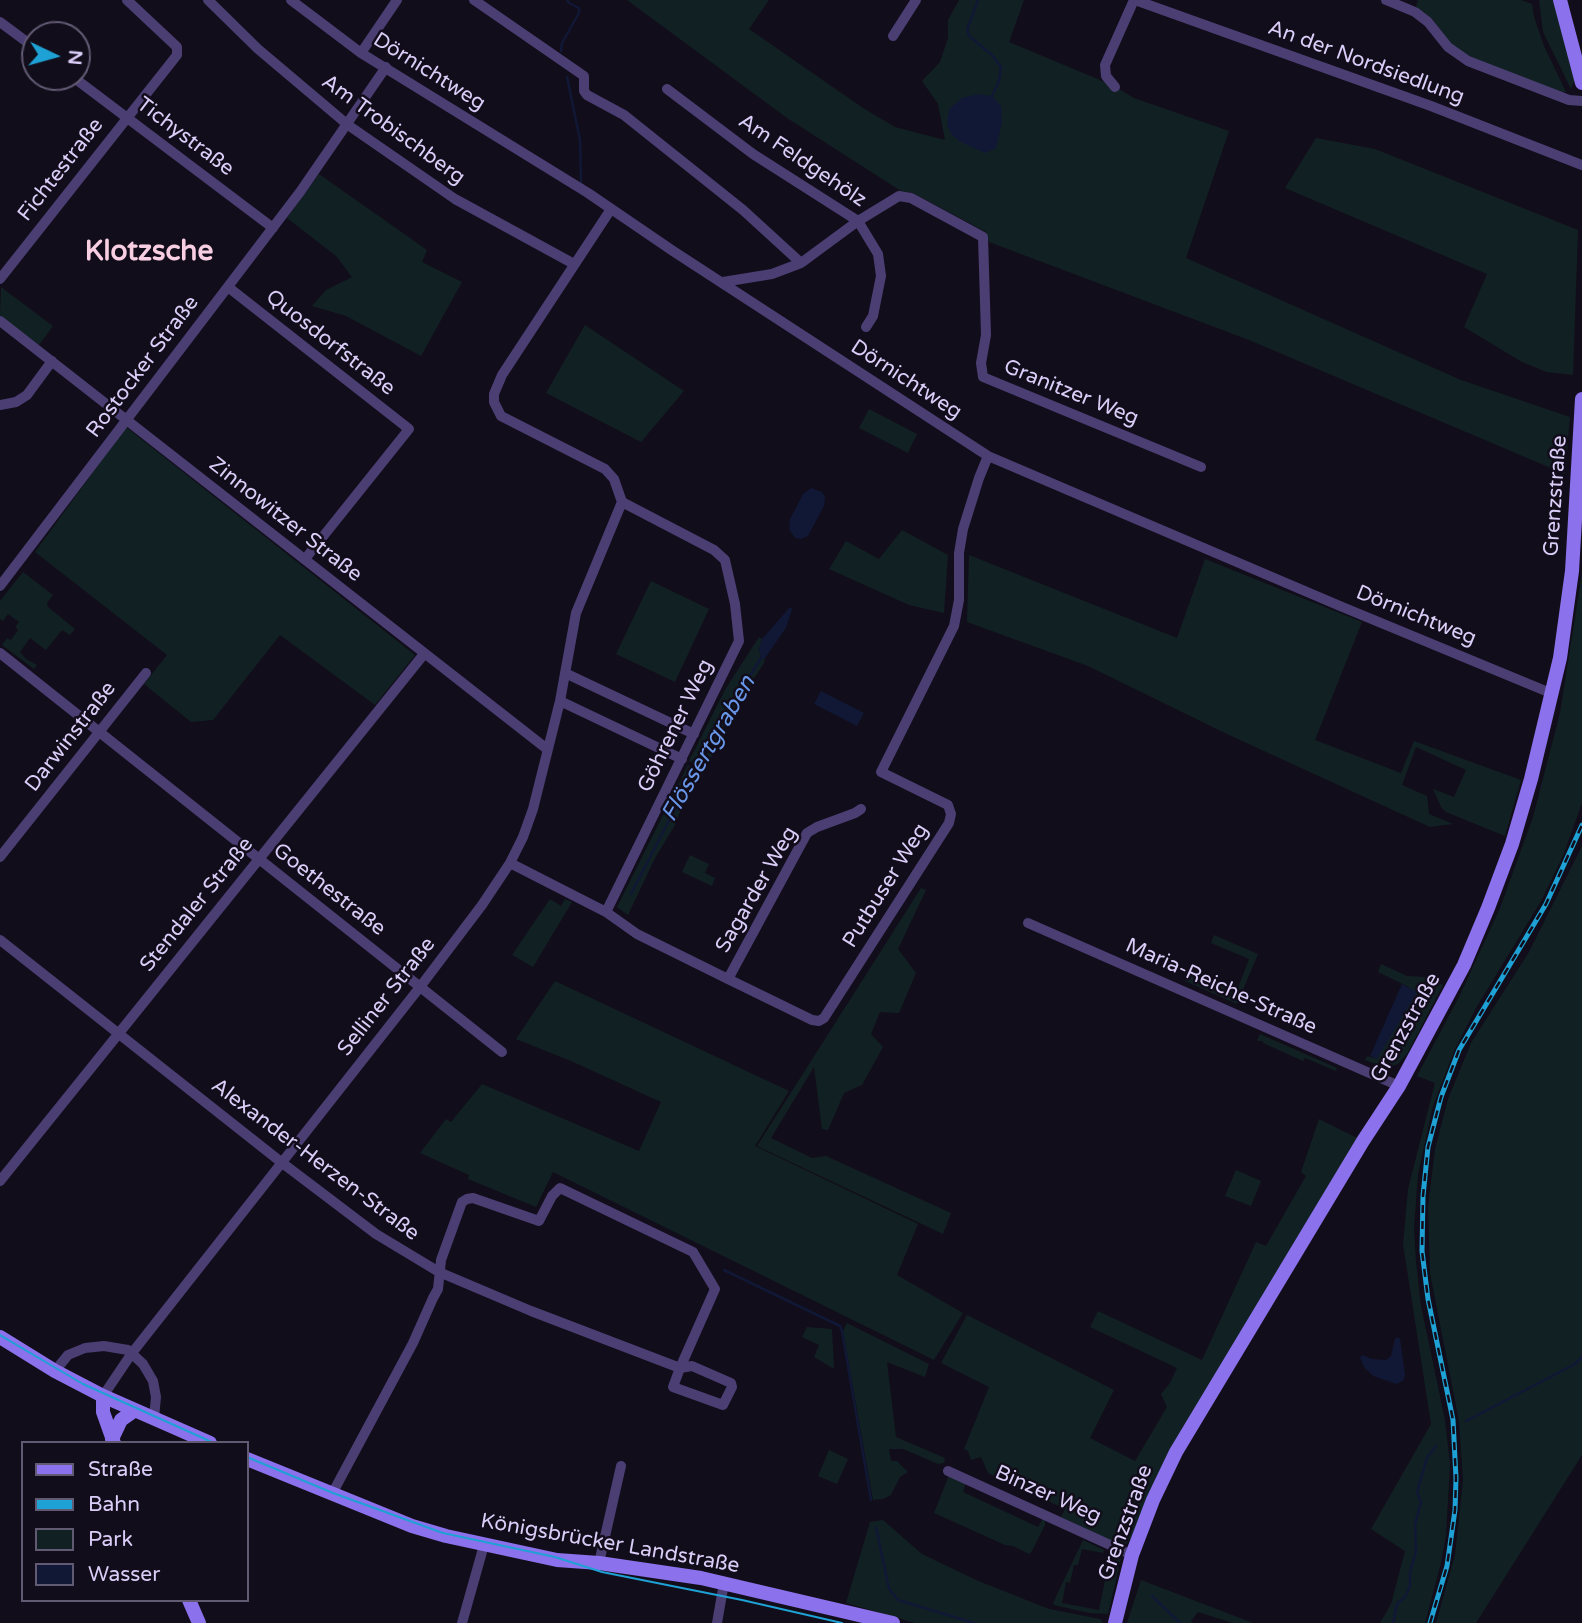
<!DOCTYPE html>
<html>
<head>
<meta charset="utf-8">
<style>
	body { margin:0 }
	#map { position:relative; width:1582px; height:1623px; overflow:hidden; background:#120d1a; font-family:"Varela Round",sans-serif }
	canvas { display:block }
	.legend { position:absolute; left:21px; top:1441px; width:228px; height:161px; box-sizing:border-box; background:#120d1a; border:2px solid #625a73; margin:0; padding:9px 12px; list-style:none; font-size:21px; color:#dacdf8 }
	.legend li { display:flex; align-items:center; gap:14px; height:35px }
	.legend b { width:35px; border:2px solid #625a73 }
	.north { position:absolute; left:21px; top:21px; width:70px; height:70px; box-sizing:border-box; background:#120d1a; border:2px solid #625a73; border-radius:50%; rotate:95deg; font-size:19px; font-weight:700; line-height:28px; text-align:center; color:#dacdf8 }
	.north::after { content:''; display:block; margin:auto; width:24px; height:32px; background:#1ea1d4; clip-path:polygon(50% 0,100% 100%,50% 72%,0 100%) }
</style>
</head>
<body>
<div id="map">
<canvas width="1582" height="1623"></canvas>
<ul class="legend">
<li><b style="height:9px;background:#8b71eb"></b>Straße</li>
<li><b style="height:9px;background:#1ea1d4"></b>Bahn</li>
<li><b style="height:19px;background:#112123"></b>Park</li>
<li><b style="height:19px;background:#101836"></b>Wasser</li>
</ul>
<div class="north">N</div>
</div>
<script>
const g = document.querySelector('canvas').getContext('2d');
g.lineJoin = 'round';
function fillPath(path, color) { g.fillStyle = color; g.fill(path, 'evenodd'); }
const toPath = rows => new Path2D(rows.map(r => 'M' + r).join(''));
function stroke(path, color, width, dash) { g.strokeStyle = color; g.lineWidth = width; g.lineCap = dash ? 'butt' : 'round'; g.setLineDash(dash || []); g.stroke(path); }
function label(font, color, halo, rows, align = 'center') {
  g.font = font + ' "Varela Round",sans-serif'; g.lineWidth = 5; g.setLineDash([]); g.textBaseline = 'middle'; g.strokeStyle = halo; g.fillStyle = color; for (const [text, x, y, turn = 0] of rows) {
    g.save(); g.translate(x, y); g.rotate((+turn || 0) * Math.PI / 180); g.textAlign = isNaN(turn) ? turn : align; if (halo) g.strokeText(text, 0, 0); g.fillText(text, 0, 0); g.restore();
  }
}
fillPath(toPath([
	[627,0,769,0,749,29,863,108,895,127,945,140,938,104,922,81,940,62,948,38,948,20,959,0,1024,0,1009,42,1112,85,1134,98,1229,131,1186,258,1461,380,1570,417,1565,474,1249,340,989,242,986,232,913,193,901,191,787,118],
	[1418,0,1521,0,1532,4,1534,17,1544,46,1566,92,1559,92,1468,56,1451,44,1433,20,1416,7],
	[1539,0,1554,0,1575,79,1571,89,1543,32],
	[1316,138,1375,149,1578,230,1573,375,1547,372,1522,362,1464,327,1487,274,1285,188],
	[319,174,427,250,422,262,462,282,421,356,346,316,312,306,326,290,352,277,336,256,287,218],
	[1,287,53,326,39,345,0,316],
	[585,325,684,391,641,442,546,393],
	[869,409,917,434,908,453,859,428],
	[126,427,415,655,375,705,280,635,213,720,191,722,144,684,167,655,35,552],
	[902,530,948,555,944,613,909,605,829,569,846,541,879,559],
	[969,555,1177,638,1205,559,1362,622,1315,740,1401,773,1414,741,1521,780,1505,836,1446,812,1441,807,1433,789,1454,797,1466,770,1416,747,1402,785,1427,796,1429,814,1453,824,1430,827,1229,735,1088,666,967,622],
	[23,572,53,595,47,603,48,607,75,629,70,635,62,630,46,650,30,638,20,652,26,659,37,665,34,669,2,645,7,638,11,640,18,630,15,627,19,622,8,614,3,621,0,619,0,601],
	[1582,573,1582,803,1563,856,1541,901,1476,1008,1455,1049,1433,1106,1418,1174,1414,1228,1416,1262,1421,1306,1445,1420,1450,1464,1446,1535,1441,1563,1425,1623,1380,1623,1391,1604,1405,1551,1371,1529,1431,1424,1403,1244,1408,1189,1435,1083,1417,1076,1460,995,1500,908,1533,817,1560,713],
	[651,581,709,609,675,682,616,654],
	[759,637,762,639,759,649,761,659,765,658,764,663,729,717,705,771,701,768,724,717,715,725,695,764,689,761,726,688],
	[688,765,693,768,690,774,695,775,698,771,703,774,681,809,675,825,655,858,628,915,617,907],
	[1582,846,1582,1455,1476,1623,1436,1623,1455,1555,1463,1480,1459,1421,1430,1273,1428,1207,1435,1149,1448,1099,1471,1043,1529,952],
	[690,855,709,864,705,873,715,878,712,886,682,872],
	[921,888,926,890,898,949,916,973,899,1013,880,1012,871,1034,883,1047,862,1085,844,1093,828,1130,822,1129,814,1067,771,1138,812,1158,826,1156,951,1213,943,1234,757,1146],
	[550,899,561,906,565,899,572,902,533,967,512,955],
	[1214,935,1258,954,1237,1004,1185,981,1189,971,1198,975,1199,972,1238,988,1249,959,1211,943],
	[1381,964,1407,976,1424,977,1443,985,1407,1054,1398,1064,1386,1068,1365,1060,1367,1056,1377,1059,1409,987,1378,972],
	[555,981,789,1091,755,1146,918,1224,897,1275,963,1313,934,1360,553,1172,536,1207,468,1179,469,1175,420,1153,446,1119,451,1122,482,1084,639,1151,661,1102,571,1061,516,1039],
	[1260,1034,1337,1068,1336,1071,1305,1058,1303,1061,1263,1043,1263,1041,1257,1041],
	[1319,1119,1363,1141,1269,1296,1143,1525,1123,1547,1061,1517,1065,1509,988,1473,981,1457,971,1460,968,1451,964,1449,989,1387,941,1363,967,1315,1114,1390,1090,1438,1135,1461,1167,1407,1161,1394,1170,1383,1177,1368,1090,1327,1098,1311,1202,1360,1256,1242,1266,1246,1306,1176,1301,1172],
	[1236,1170,1261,1181,1251,1206,1225,1196],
	[847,1323,929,1364,925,1377,887,1362,896,1437,945,1458,944,1463,938,1464,903,1449,889,1449,891,1461,897,1461,908,1472,900,1477,891,1495,883,1499,873,1500,843,1331],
	[807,1327,832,1329,834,1369,814,1357,819,1345,802,1337],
	[829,1450,848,1459,837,1484,818,1476],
	[949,1475,966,1483,963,1492,1038,1527,1043,1518,1045,1520,1045,1525,1032,1551,1029,1554,1013,1546,1005,1545,934,1513],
	[883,1520,922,1554,976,1580,1049,1609,1100,1619,1103,1623,915,1623,846,1603,870,1522],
	[1083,1540,1104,1550,1103,1553,1082,1549,1078,1565,1074,1565,1070,1583,1066,1582,1062,1603,1099,1610,1111,1550,1122,1554,1108,1614,1089,1613,1054,1605,1053,1603],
	[1141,1580,1253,1623,1233,1623,1198,1612,1191,1621,1193,1623,1127,1623]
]), '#112123');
fillPath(toPath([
	[978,94,992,96,1001,106,1002,123,996,148,985,153,959,141,952,135,947,125,949,109,962,98],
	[811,488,822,492,825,497,824,506,808,536,801,539,795,538,789,529,790,519,803,494],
	[790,607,792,609,786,628,765,658,761,659,759,649,762,639],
	[821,691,864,713,857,726,814,704],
	[1402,984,1417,992,1377,1059,1370,1056],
	[1395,1338,1400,1338,1405,1375,1403,1381,1396,1384,1373,1376,1364,1367,1360,1358,1362,1355,1372,1359,1386,1360,1391,1356]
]), '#101836');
stroke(toPath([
	[978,0,967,30,969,36,992,55,1001,67,999,81,992,96],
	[561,51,562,43,579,13,579,8,569,3,567,0],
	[567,77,580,140,581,183],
	[724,718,761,658],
	[631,894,694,772],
	[724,1270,840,1326,842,1331,871,1500],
	[1466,1421,1575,1364,1582,1357],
	[876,1527,889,1589,898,1600,974,1623],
	[1152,1596,1180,1623],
	[1393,1623,1397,1604,1405,1597,1410,1586,1410,1572,1416,1552,1415,1524,1421,1502,1417,1492,1427,1458,1436,1446]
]), '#101836', 2.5);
stroke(toPath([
	[208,0,258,49,348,125,455,199,574,264],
	[291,0,361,53,588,193,673,251,988,456,1340,606,1553,694],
	[474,0,584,76,584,91,587,95,624,115,743,210,801,263],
	[1135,0,1431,106,1582,165],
	[1386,0,1415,12,1428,22,1448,47,1468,61,1569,100,1582,101],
	[0,22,35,48],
	[893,36,916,0],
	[361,53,397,0],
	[73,77,273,228],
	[1115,87,1106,76,1105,65,1134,0],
	[667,89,753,154,858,221,878,254,881,276,873,316,866,327],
	[0,279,177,55,177,47,127,0],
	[723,282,772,274,801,263,858,221,899,196,911,198,983,237,986,335,981,363,983,377,1201,467],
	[228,287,409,429,305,559],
	[0,321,547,749],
	[0,405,16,402,27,395,52,361],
	[0,586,300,192,386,67],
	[0,653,502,1052],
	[565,673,694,734],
	[560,701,682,759],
	[0,857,146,673],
	[510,863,606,912,637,934,728,979,812,1020,819,1021,824,1018,949,823,951,814,948,805,881,772,954,626,959,600,959,553,963,529,979,478,988,456],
	[606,912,739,641,735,604,725,560,714,550,622,502],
	[1028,923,1399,1086],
	[0,940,281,1162,376,1234,439,1272,531,1311,680,1368,673,1387,723,1405,732,1387,731,1383,692,1366,680,1368],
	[728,979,807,833,817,827,855,813,861,809],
	[0,1181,424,654],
	[55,1371,68,1355,85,1348,104,1346,128,1350,143,1364,153,1381,156,1397,154,1418],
	[103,1396,132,1353,420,987,482,905,510,863,523,837,533,809,560,701,576,613,622,502,614,479,605,469,501,416,494,402,494,394,502,375,611,209],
	[948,1471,1132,1555],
	[332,1494,413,1343,433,1298,438,1289,441,1260,462,1202,467,1199,473,1198,539,1221,552,1196,560,1188,693,1252,715,1289,680,1368],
	[599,1563,621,1466],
	[462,1623,484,1545],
	[717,1623,724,1583]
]), '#4a3e73', 10);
stroke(toPath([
	[1560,0,1582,83],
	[0,1337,55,1371,103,1396,210,1443],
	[103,1396,103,1412,114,1443],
	[112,1439,121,1420,135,1410],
	[247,1459,412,1526,446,1536,557,1560,599,1563,701,1578,893,1623],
	[189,1600,199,1623],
	[1115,1623,1132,1555,1153,1500,1176,1452,1363,1141,1399,1086,1464,965,1488,908,1512,844,1531,779,1560,658,1572,571,1582,399]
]), '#8b71eb', 14);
stroke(toPath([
	[0,1335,83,1384,214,1443],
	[247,1457,333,1493,443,1533,555,1557,602,1572,742,1600,842,1623]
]), '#1ea1d4', 2);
const rail = toPath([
	[1430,1623,1447,1566,1455,1510,1456,1478,1453,1420,1428,1299,1422,1251,1423,1196,1428,1147,1441,1097,1459,1050,1546,904,1582,825]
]);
stroke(rail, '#1ea1d4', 5);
stroke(rail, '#120d1a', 2.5, [8]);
label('21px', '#dacdf8', '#120d1a', [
	["An der Nordsiedlung",1366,63,20],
	["Dörnichtweg",429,72,32],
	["Am Trobischberg",393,130,36],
	["Tichystraße",185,137,37],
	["Am Feldgehölz",802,161,34],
	["Fichtestraße",61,170,-52],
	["Quosdorfstraße",330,343,38],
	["Rostocker Straße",143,367,-53],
	["Dörnichtweg",906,380,33],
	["Granitzer Weg",1071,393,22],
	["Grenzstraße",1556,496,-86],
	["Zinnowitzer Straße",285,520,38],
	["Dörnichtweg",1416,616,22],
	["Göhrener Weg",676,726,-64],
	["Darwinstraße",71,737,-52],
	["Putbuser Weg",886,886,-58],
	["Goethestraße",329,890,38],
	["Sagarder Weg",757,890,-60],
	["Stendaler Straße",197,905,-51],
	["Maria-Reiche-Straße",1221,987,24],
	["Selliner Straße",387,997,-52],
	["Grenzstraße",1406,1028,-61],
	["Alexander-Herzen-Straße",315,1160,37],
	["Binzer Weg",1048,1495,24],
	["Grenzstraße",1126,1523,-70],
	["Königsbrücker Landstraße",610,1544,10]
]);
label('italic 23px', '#6997ea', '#120d1a', [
	["Flössertgraben",709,749,-60]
]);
label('bold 28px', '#f8cfe2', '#120d1a', [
	["Klotzsche",149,253]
]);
</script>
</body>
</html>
